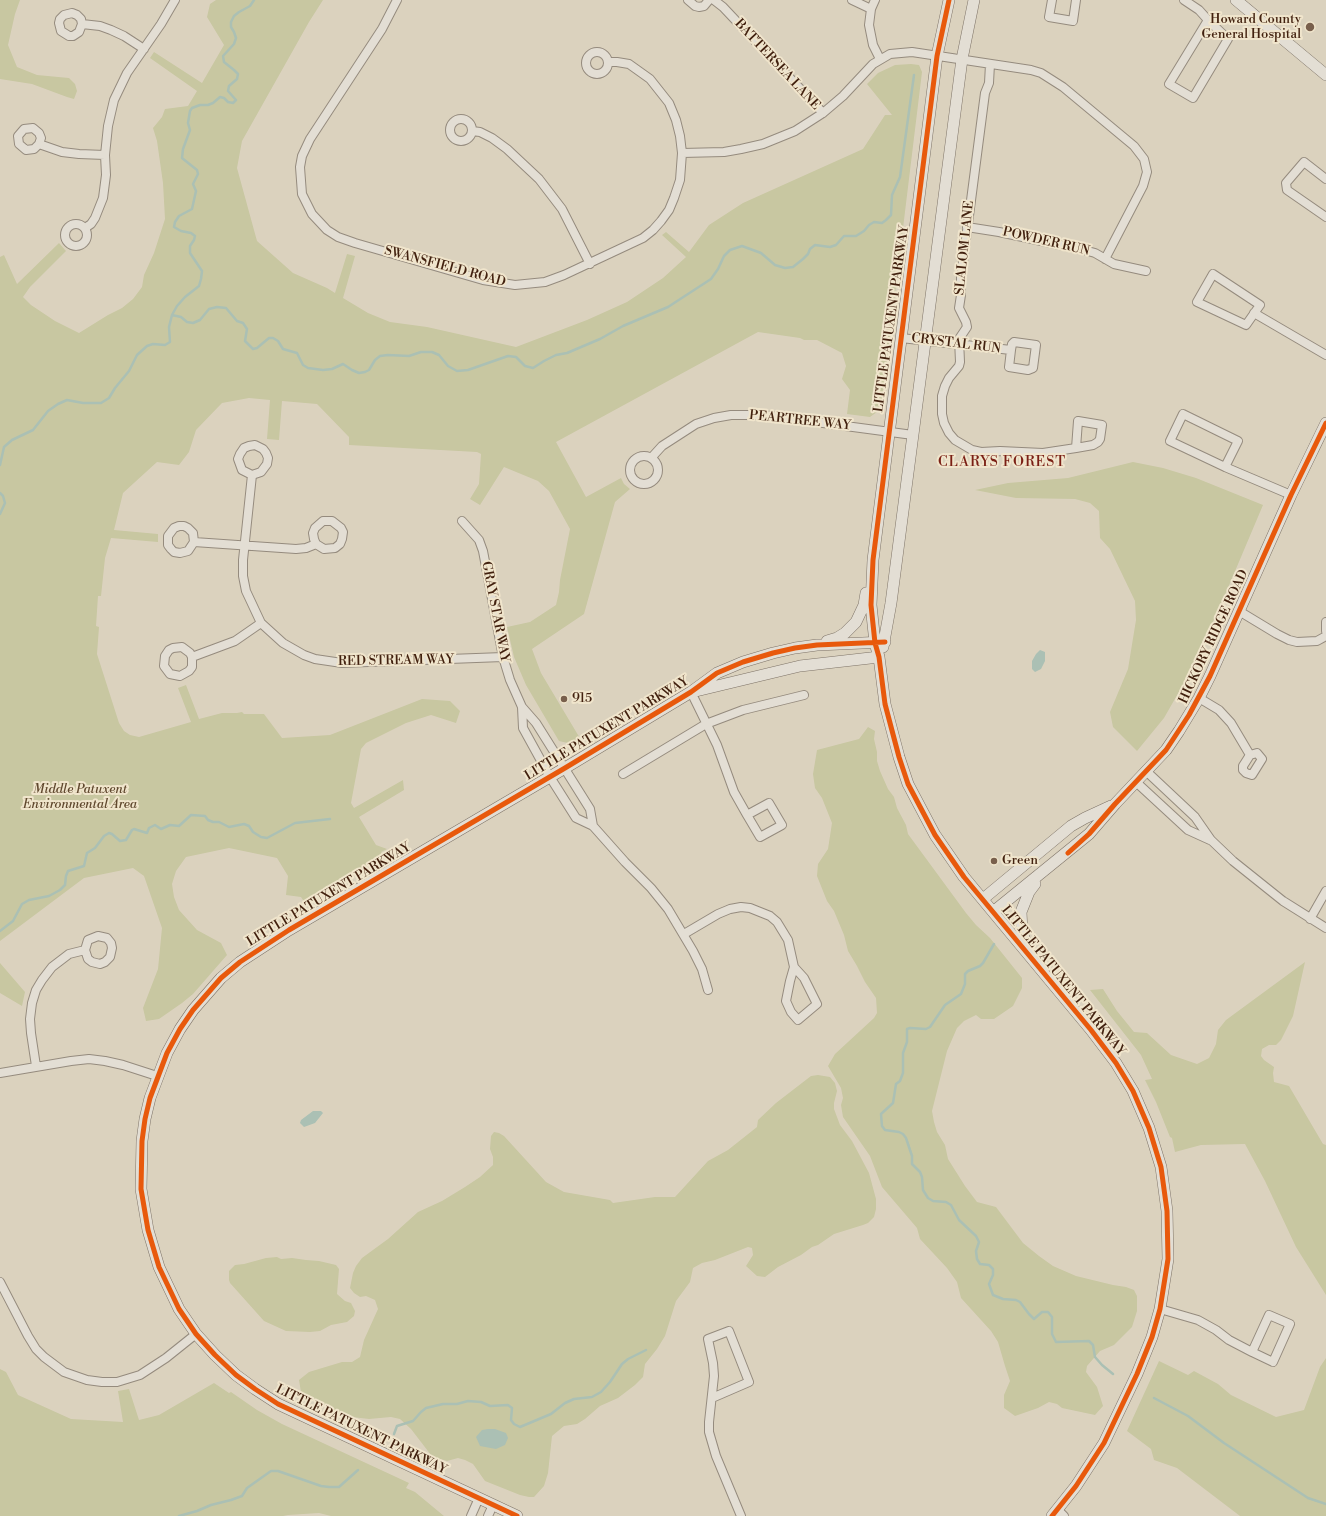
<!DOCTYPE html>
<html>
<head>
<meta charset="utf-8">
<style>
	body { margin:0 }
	canvas { display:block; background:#dbd2be }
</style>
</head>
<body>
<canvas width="1326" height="1516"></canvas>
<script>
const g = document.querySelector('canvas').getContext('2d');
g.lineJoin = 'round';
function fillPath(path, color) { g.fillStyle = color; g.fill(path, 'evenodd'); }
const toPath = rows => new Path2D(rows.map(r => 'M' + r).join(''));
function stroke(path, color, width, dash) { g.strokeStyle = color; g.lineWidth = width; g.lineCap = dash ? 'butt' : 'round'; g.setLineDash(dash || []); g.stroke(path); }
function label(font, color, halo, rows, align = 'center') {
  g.font = font + ' "Libre Bodoni",serif'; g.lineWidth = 4; g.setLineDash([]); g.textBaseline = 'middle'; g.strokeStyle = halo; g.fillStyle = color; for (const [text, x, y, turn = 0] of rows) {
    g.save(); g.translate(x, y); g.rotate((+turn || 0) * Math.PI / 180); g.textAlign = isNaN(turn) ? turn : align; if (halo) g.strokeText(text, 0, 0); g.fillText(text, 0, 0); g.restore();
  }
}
fillPath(toPath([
	[0,0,20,0,15,14,8,45,17,67,37,75,69,78,75,84,77,91,74,99,67,97,32,84,0,79],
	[216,0,323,0,309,22,242,141,237,168,257,241,293,273,327,288,335,293,347,254,355,256,343,298,368,313,390,322,427,327,516,347,587,320,627,302,663,278,686,257,662,235,666,232,689,252,709,225,743,203,863,149,885,115,892,115,867,84,878,73,895,65,911,64,919,65,922,72,881,409,870,417,847,414,850,390,842,379,846,366,842,353,817,340,804,340,800,338,758,332,556,442,586,497,621,478,624,484,630,489,615,502,584,614,532,649,541,673,581,740,572,744,559,741,526,685,514,657,507,627,530,622,556,605,559,592,560,580,570,529,549,491,538,481,504,467,480,505,470,499,479,484,481,454,477,452,349,445,349,437,317,404,282,401,279,440,267,439,270,400,249,398,222,403,196,430,189,452,179,465,157,462,123,493,114,530,158,534,158,542,111,538,105,558,101,596,98,596,96,626,99,627,97,654,119,723,124,731,130,735,139,737,191,722,178,688,186,685,199,719,222,713,237,713,242,712,244,714,264,714,282,738,330,735,422,699,450,701,460,711,456,723,431,715,406,723,366,743,361,749,351,803,354,808,403,780,404,790,359,817,376,845,387,849,381,852,383,857,305,903,301,897,286,895,288,876,277,858,229,848,186,857,176,871,172,884,174,897,179,910,197,930,221,943,227,955,193,994,182,1003,159,1019,146,1021,143,1008,158,969,162,928,144,876,133,868,84,878,0,941,0,257,4,255,17,284,59,243,66,251,30,287,23,297,31,305,55,321,79,333,108,315,122,308,133,299,142,287,144,275,154,253,165,219,163,183,157,141,153,128,162,117,165,109,188,106,197,91,150,58,154,52,202,83,224,45,207,17,210,4],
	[1133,462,1163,468,1196,478,1263,505,1222,602,1188,676,1164,718,1137,751,1113,727,1110,712,1128,669,1136,620,1135,601,1110,549,1100,538,1099,511,1090,503,1075,499,1016,498,975,490,1008,483,1068,478],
	[868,727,875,731,874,739,877,752,877,761,880,771,888,789,894,797,897,808,906,825,908,834,966,913,976,925,990,938,1022,978,1022,988,1013,1006,994,1019,981,1019,976,1015,964,1021,957,1028,947,1051,932,1111,934,1122,937,1132,945,1145,948,1159,965,1186,977,1202,996,1207,1023,1243,1039,1256,1053,1266,1076,1276,1113,1285,1126,1287,1134,1290,1137,1296,1137,1311,1132,1327,1114,1345,1100,1351,1087,1366,1086,1372,1097,1387,1103,1406,1095,1415,1062,1408,1057,1404,1049,1402,1038,1408,1015,1416,1004,1408,1004,1395,1010,1381,1005,1366,998,1342,991,1331,961,1298,957,1282,947,1268,920,1239,917,1228,882,1187,870,1156,843,1117,841,1105,843,1098,841,1088,828,1066,835,1054,874,1018,877,1013,876,998,865,982,857,966,848,951,844,935,834,911,827,901,817,876,818,864,828,849,832,823,822,798,815,788,813,774,817,750,859,739],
	[1305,962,1293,1016,1281,1040,1276,1045,1269,1045,1262,1049,1261,1056,1264,1060,1274,1067,1273,1073,1274,1082,1289,1086,1323,1144,1326,1145,1326,1295,1296,1247,1265,1181,1245,1144,1201,1145,1175,1152,1172,1138,1170,1137,1156,1102,1145,1080,1152,1079,1141,1055,1090,990,1103,989,1117,1011,1134,1032,1147,1033,1171,1055,1197,1064,1209,1058,1216,1044,1218,1030,1226,1020],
	[0,963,25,992,22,1006,0,993],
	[818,1075,830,1077,835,1083,837,1091,834,1103,834,1109,840,1125,852,1141,869,1173,876,1199,876,1209,874,1217,868,1223,863,1225,834,1234,818,1245,812,1247,801,1255,778,1267,765,1277,757,1276,746,1266,753,1255,752,1248,748,1247,715,1260,702,1263,693,1268,690,1282,676,1301,665,1336,657,1349,645,1364,643,1377,635,1385,618,1398,600,1406,585,1419,577,1424,564,1426,552,1436,548,1473,544,1486,534,1497,529,1497,520,1495,485,1481,473,1464,465,1460,458,1458,447,1461,437,1458,431,1455,411,1429,400,1419,391,1417,369,1419,344,1416,335,1413,330,1408,301,1392,299,1380,309,1372,342,1362,352,1362,360,1357,364,1340,378,1309,375,1300,366,1296,360,1297,354,1293,350,1288,353,1273,356,1266,362,1258,388,1239,418,1212,442,1201,465,1187,480,1177,493,1165,493,1157,490,1149,491,1136,494,1132,499,1133,504,1136,546,1182,564,1192,610,1200,613,1203,655,1197,675,1197,708,1161,728,1150,757,1127,758,1120,776,1103,811,1076],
	[277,1257,281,1259,292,1258,306,1260,319,1261,336,1265,339,1269,337,1294,345,1301,351,1303,355,1311,354,1316,347,1322,331,1325,320,1331,310,1332,286,1331,264,1321,230,1283,229,1280,229,1271,235,1265,244,1264,266,1258],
	[1326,1358,1326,1516,1240,1516,1177,1468,1154,1460,1151,1449,1127,1431,1159,1361,1188,1375,1194,1371,1218,1384,1231,1395,1276,1417,1304,1410,1320,1367],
	[0,1369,6,1372,18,1395,71,1419,123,1422,118,1391,129,1389,139,1420,159,1415,214,1383,229,1393,231,1392,257,1410,282,1424,409,1483,406,1488,415,1492,444,1516,331,1516,319,1513,288,1515,283,1516,0,1516]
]), '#c8c7a1');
fillPath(toPath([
	[1040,650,1045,652,1045,661,1041,669,1035,672,1032,669,1032,661,1036,654],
	[313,1111,321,1111,323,1113,315,1123,304,1127,300,1123,301,1120],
	[488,1429,495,1429,506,1433,508,1438,505,1445,496,1449,480,1446,476,1437,482,1430]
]), '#abc0b4');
stroke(toPath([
	[172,315,181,317,187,322,193,323,200,320,209,309,217,307,226,308,237,321,243,323,247,329,245,341,253,349,257,348,269,338,273,338,278,341,283,349,297,353,303,365,308,368,323,370,332,369,343,364,352,370,359,373,365,372,369,370,375,360,380,356,388,355,409,356,421,352,432,352,439,355,448,366,457,371,468,370,508,356,516,357,525,366,533,368,544,361,556,355,567,353,600,339,623,326,668,307,711,279,718,269,724,256,730,250,742,246,761,253,775,265,785,268,793,267,803,259,808,254,810,249,815,245,830,247,836,245,844,236,856,236,864,231,869,225,874,222,882,223,886,220,891,215,892,195,900,177,914,75],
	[0,465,4,447,12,440,33,430,48,411,58,404,67,400,83,403,101,403,109,398,115,388,129,371,137,355,147,346,153,344,165,345,170,342,169,327,172,315,177,306,185,297,199,286,201,279,202,271,190,253,190,246,194,240,195,236,191,233,181,231,174,227,175,222,179,216,192,209,196,191,193,184,198,174,197,170,182,158,183,149,190,130,188,123,190,111,192,108,200,105,208,105,213,103,220,97,224,98,228,102,233,103,236,100,228,91,229,86,237,79,238,74,234,70,224,62,223,56,234,44,236,38,234,32,231,27,231,22,234,16,239,12,250,6,254,0],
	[0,493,3,496,5,503,0,514],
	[0,931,13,921,22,904,29,900,49,896,60,890,65,885,66,876,68,871,84,866,87,853,95,848,104,836,109,833,112,834,120,841,126,840,132,830,134,829,147,833,149,828,155,825,161,829,170,825,179,826,191,815,205,816,208,820,213,822,219,822,229,827,244,824,249,826,253,832,261,837,267,838,295,823,330,819],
	[994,944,983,963,980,966,968,971,965,974,965,984,961,994,945,1005,930,1027,926,1029,910,1028,907,1029,907,1042,903,1053,903,1073,900,1081,896,1084,893,1103,881,1114,882,1126,885,1130,899,1132,903,1134,906,1138,912,1156,912,1164,920,1172,922,1177,923,1190,928,1198,933,1201,946,1202,951,1205,959,1220,976,1236,979,1242,976,1251,977,1259,980,1264,989,1265,993,1269,993,1275,989,1284,993,1295,1003,1299,1016,1300,1020,1302,1029,1314,1034,1319,1042,1312,1048,1312,1052,1317,1052,1334,1056,1342,1089,1341,1093,1345,1095,1357,1102,1365,1113,1374],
	[1154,1398,1188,1416,1224,1443,1308,1498,1326,1504],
	[394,1434,397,1426,413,1421,421,1412,426,1408,443,1404,457,1404,468,1401,481,1402,490,1406,508,1405,512,1408,511,1420,514,1424,520,1427,551,1414,565,1403,574,1399,592,1397,601,1392,610,1382,622,1364,628,1359,646,1350],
	[179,1516,197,1511,211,1505,231,1500,242,1496,247,1488,271,1471,278,1471,321,1486,329,1487,339,1487,358,1470]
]), '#abc0b4', 2.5);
const street = toPath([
	[397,0,382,29,310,139,302,156,300,167,302,194,312,214,327,230,338,237,355,243,483,280,515,285,545,282,564,275,643,238,653,230,661,221,669,210,674,198,680,180,682,153,680,136,676,120,669,103,650,79,629,64,617,62,608,62],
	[688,0,695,6,699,7,704,6,709,0],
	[714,0,723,7,823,113],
	[852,0,871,9],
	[875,0,871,9,869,25,873,45,880,59],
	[1052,0,1049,17,1073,21,1076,0],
	[1184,0,1199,10,1208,20,1228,39,1193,98,1169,84,1208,20],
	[82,24,79,32,73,36,69,36,61,31,59,23,60,19,64,15,72,13,77,15,81,19,82,24,100,26,111,30,124,36,144,49],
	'586 63a11 11 0 1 1 22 0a11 11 0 1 1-22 0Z',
	[990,64,989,83,985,93,961,277,961,295,959,308,966,322,967,327,959,339,960,362,959,366,949,378,945,386,942,396,942,414,944,423,949,433,955,440,972,450,981,452,1000,451,1043,453,1076,448,1078,421,1102,425,1100,439,1098,442,1093,445,1076,448],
	'450 130a11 11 0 1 1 22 0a11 11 0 1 1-22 0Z',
	[472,131,480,132,492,138,507,149,539,179,562,209,590,264],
	[39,144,34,149,26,150,19,144,18,136,24,129,33,128,39,133,41,138,39,144,62,152,79,154,105,155],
	[682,153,724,152,741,149,763,144,795,131,823,113,843,96,873,64,890,54,912,52,1031,70,1041,73,1063,87,1134,146,1144,159,1147,172,1143,186,1105,259],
	[1326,179,1304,162,1286,183,1287,190,1326,217],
	'65 235a11 11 0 1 1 22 0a11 11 0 1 1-22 0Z',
	[967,227,999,232,1084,250,1095,253,1114,264,1146,271],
	[85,228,91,224,95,218,103,198,106,175,105,155,108,126,114,100,127,73,161,24,175,0],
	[1213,274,1260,305,1246,325,1197,302,1213,274],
	[1254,313,1326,355],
	[901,338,1011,350,1009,367,1028,370,1033,368,1036,345,1014,342,1012,344,1011,350],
	'630 470a14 14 0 1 1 28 0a14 14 0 1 1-28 0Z',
	[652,457,662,446,696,424,714,418,731,415,763,415,913,435],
	[1225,467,1238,441,1183,414,1170,441,1225,467,1291,495],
	[252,475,242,470,238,459,240,454,244,448,249,446,255,445,263,449,266,453,268,458,267,464,261,472,252,475,243,560,243,576,246,591,261,623,283,643,304,655,315,659,342,663,503,657],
	[462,521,479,540,483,551,503,657,510,680,522,707,523,728,550,777,576,818,593,826,625,862,651,888,668,909,693,951,702,969,708,990],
	[194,542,188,551,180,553,174,552,171,549,168,545,168,536,174,528,179,526,184,526,188,528,193,533,194,542,296,549,306,548,316,544,314,539,313,533,315,528,323,521,332,521,341,528,343,532,342,539,340,544,335,548,324,549,316,544],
	[1239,611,1277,634,1289,640,1297,642,1317,641,1326,636],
	[1326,622,1326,631],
	[192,657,192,667,189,671,180,676,170,674,164,666,165,656,169,650,173,648,182,647,190,653,192,657,235,641,261,623],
	[691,692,717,745,734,792,747,815,769,803,782,825,760,837,747,815],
	[1199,698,1219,710,1231,723,1250,755,1243,766,1243,770,1246,773,1252,775,1262,759,1257,753,1250,755],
	[522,707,536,723,590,809,593,826],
	[1146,771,1195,817,1211,840,1233,861,1283,901,1326,928],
	[623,774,706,724,743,710,804,695],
	[1136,782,1188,830,1210,840],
	[1310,919,1326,891],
	[684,934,718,914,730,909,741,907,750,908,770,916,777,922,788,940,794,967,804,978,817,1004,798,1020,791,1012,786,1001,790,981,794,967],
	[36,1066,31,1033,30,1019,32,1003,36,990,42,980,52,967,69,954,85,950,88,959,92,962,100,964,105,962,110,957,112,948,111,943,107,938,98,936,88,940,85,950],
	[0,1073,71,1061,89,1059,105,1061,123,1065,157,1076],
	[0,1282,28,1336,36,1349,44,1357,64,1372,87,1380,102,1382,117,1382,140,1375,166,1358,196,1334],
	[1160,1309,1198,1320,1216,1330,1229,1340,1252,1352,1269,1315,1290,1324,1273,1362,1252,1352],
	[712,1398,749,1382,729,1331,708,1339,713,1363,714,1376,709,1422,709,1432,716,1456,741,1516],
	[1058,1510,1064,1516],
	[471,1516,479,1498],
	[488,1516,493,1505]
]);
const secondary = toPath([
	[949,0,937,56,873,560,871,605,875,643,879,657,885,704,899,757,908,784,935,835,964,877,1091,1030,1116,1063,1133,1091,1149,1128,1161,1167,1167,1211,1168,1259,1160,1309,1152,1337,1137,1374,1104,1443,1076,1486,1052,1516],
	[1236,0,1326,75],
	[827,641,837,638,845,633,856,622,864,605,866,593],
	[883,647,891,603,962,59,974,0],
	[696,691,800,666,879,657],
	[983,899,1071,826,1085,818,1111,806],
	[993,912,1089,834,1115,804,1166,750,1179,731,1199,698,1210,676,1291,495,1326,423],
	[1029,952,1022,932,1021,912,1029,892,1035,884],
	[517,1516,278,1404,255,1389,236,1375,215,1355,196,1334,179,1309,159,1267,148,1230,141,1189,142,1141,145,1119,150,1098,167,1053,180,1029,193,1010,221,978,240,962,289,930,565,768,691,692,717,673,743,662,773,653,795,648,817,645,885,642]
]);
stroke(street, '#958b7e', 10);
stroke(secondary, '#7e7367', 12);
stroke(street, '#e3ded4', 8);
stroke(secondary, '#e3ded4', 11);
stroke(toPath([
	[949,0,937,56,873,560,871,605,875,643,879,657,885,704,899,757,908,784,935,835,964,877,1091,1030,1116,1063,1133,1091,1149,1128,1161,1167,1167,1211,1168,1259,1160,1309,1152,1337,1137,1374,1104,1443,1076,1486,1052,1516],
	[1068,853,1089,834,1115,804,1166,750,1189,715,1210,676,1291,495,1326,423],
	[517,1516,278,1404,255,1389,236,1375,215,1355,196,1334,179,1309,159,1267,148,1230,141,1189,142,1141,145,1119,150,1098,167,1053,180,1029,193,1010,221,978,240,962,289,930,565,768,691,692,717,673,743,662,773,653,795,648,817,645,885,642]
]), '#e8590c', 5);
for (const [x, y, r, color] of [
	[1310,27,5,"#785f4c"],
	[564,699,4,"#785f4c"],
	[994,861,4,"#785f4c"]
]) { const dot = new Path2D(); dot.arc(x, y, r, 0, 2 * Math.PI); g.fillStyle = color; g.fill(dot); stroke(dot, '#f0e5cc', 1.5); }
label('13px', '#42210f', '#f0e5cc', [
	["Howard County",1301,20,"right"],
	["General Hospital",1301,35,"right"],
	["915",572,699],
	["Green",1002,861]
], 'left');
label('13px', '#42210f', '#f0e5cc', [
	["BATTERSEA LANE",777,65,47],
	["POWDER RUN",1046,242,13],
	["SLALOM LANE",965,248,-84],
	["SWANSFIELD ROAD",445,267,15],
	["LITTLE PATUXENT PARKWAY",892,319,-82],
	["CRYSTAL RUN",956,344,7],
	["PEARTREE WAY",800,421,6],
	["GRAY STAR WAY",495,612,79],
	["HICKORY RIDGE ROAD",1214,637,-65],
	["RED STREAM WAY",396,661,-1],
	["LITTLE PATUXENT PARKWAY",607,729,-31],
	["LITTLE PATUXENT PARKWAY",329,895,-31],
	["LITTLE PATUXENT PARKWAY",1063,981,51],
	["LITTLE PATUXENT PARKWAY",361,1430,26]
]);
label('italic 13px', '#60482e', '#f0e5cc', [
	["Middle Patuxent",80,790],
	["Environmental Area",80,805]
]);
g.letterSpacing = '1px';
label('14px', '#7a1f14', '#f0e5cc', [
	["CLARYS FOREST",1002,463]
]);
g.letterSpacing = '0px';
</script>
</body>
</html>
